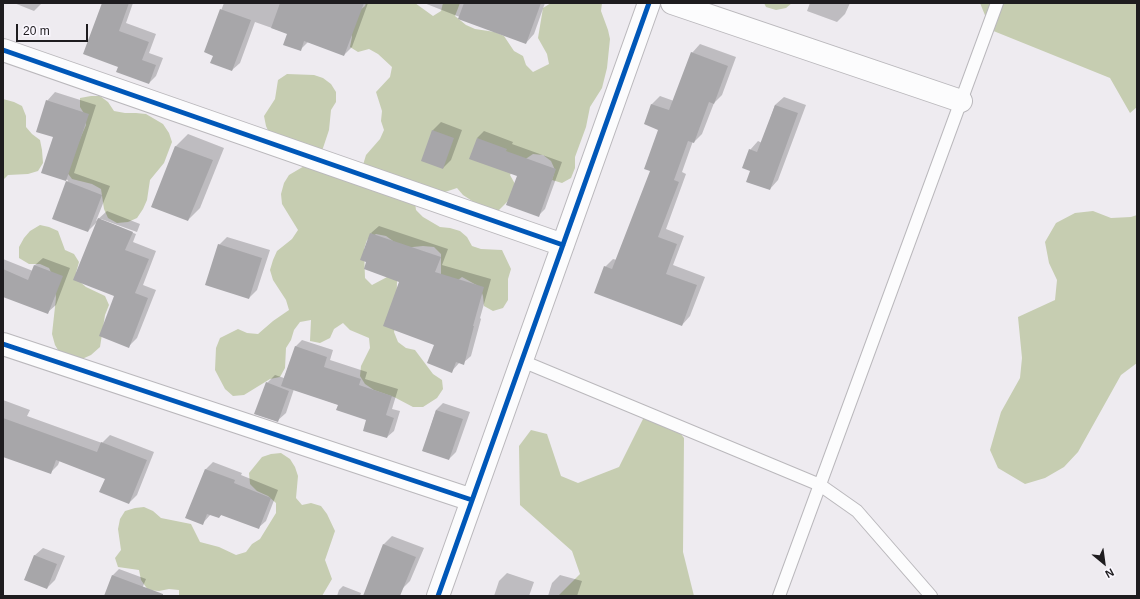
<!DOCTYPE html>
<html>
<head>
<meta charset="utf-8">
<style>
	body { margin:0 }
	#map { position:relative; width:1140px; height:599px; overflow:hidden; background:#eeebf0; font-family:Helvetica,sans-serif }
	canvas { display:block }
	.frame { position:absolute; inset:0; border:4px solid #1e1c1f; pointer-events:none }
	.north { position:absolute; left:1084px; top:543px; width:40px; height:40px; -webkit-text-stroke:3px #faf7fe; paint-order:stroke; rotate:151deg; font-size:11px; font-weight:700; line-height:16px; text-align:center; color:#1e1c1f }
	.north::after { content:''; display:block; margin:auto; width:14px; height:18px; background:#1e1c1f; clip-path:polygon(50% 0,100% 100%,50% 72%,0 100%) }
	.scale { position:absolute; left:16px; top:24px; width:72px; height:18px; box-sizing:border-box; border:2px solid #1e1c1f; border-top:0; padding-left:5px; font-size:12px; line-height:14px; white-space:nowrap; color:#1e1c1f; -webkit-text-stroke:3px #faf7fe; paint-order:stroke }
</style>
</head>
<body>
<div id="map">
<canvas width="1140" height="599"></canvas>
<div class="frame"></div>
<div class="north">N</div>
<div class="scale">20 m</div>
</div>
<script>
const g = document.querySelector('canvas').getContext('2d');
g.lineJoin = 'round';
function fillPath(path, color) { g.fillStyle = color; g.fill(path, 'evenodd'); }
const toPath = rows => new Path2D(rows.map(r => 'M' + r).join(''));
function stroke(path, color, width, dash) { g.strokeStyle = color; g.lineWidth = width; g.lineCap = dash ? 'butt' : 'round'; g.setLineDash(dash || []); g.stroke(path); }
fillPath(toPath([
	[366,3,415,3,433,16,441,11,443,3,460,3,455,16,466,25,475,29,495,32,504,36,514,51,523,56,526,65,533,72,549,64,547,54,538,38,543,8,551,3,602,3,601,11,608,30,610,39,607,68,602,88,590,107,586,127,575,157,575,168,571,178,562,183,552,180,555,170,551,161,543,155,533,154,515,166,510,175,515,184,513,194,507,202,499,210,489,212,463,195,457,188,439,194,429,194,422,184,412,181,416,210,423,217,440,227,450,228,460,231,467,237,472,246,481,249,502,250,511,269,508,279,508,300,503,308,493,311,484,306,483,296,480,287,462,277,454,283,440,283,441,274,441,254,434,247,423,246,403,248,386,236,376,234,367,240,364,249,365,278,372,285,389,276,397,281,396,322,394,332,398,342,406,348,415,350,433,374,442,380,443,389,437,398,423,407,413,407,394,397,374,390,365,384,360,376,361,366,370,348,369,338,350,330,343,323,334,329,330,338,320,343,310,341,311,320,300,322,294,330,291,340,286,348,285,368,280,377,270,379,244,395,233,396,225,389,215,370,216,348,220,338,238,329,247,333,258,334,273,321,289,310,286,300,273,280,270,270,273,260,277,251,292,239,298,230,282,204,281,194,284,183,289,175,306,165,270,135,266,126,264,116,275,99,278,80,287,74,314,75,323,78,331,84,336,92,336,102,331,110,329,130,322,151,363,165,366,155,380,139,384,130,381,121,382,111,376,92,390,77,392,67,378,54,369,49,358,52,350,47,352,37,350,27,358,12,365,6],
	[764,3,792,3,786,8,776,10,766,7],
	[980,3,1137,3,1137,107,1130,113,1110,78,991,30],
	[91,96,100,96,108,102,114,111,125,113,136,113,146,114,163,124,169,133,172,142,164,163,150,180,147,200,143,209,137,218,128,222,117,223,108,218,104,209,101,189,92,184,72,179,66,171,86,125,85,115,80,107,80,98],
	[3,99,14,102,22,106,26,116,26,127,32,134,40,140,42,150,43,163,38,171,28,174,8,175,3,180],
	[1093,211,1111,218,1131,217,1137,215,1137,363,1121,375,1078,452,1064,467,1045,478,1025,484,998,468,990,450,1001,412,1020,378,1022,358,1018,317,1055,300,1057,280,1049,263,1045,242,1056,223,1075,213],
	[40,225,49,227,58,231,65,250,74,254,79,262,76,273,79,281,86,287,105,296,109,305,105,315,100,347,91,355,82,359,61,355,55,345,52,334,56,298,54,278,49,268,40,264,29,264,19,258,19,247,24,238,30,231],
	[667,416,684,438,683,552,694,596,558,596,580,574,572,551,520,505,519,446,531,430,547,434,561,476,578,483,619,467,644,417],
	[281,453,290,459,295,467,298,476,296,498,302,505,311,503,321,506,327,514,335,531,325,560,332,579,322,596,179,596,179,590,169,589,159,591,148,590,141,580,139,570,118,567,115,558,121,550,118,529,120,519,125,511,135,508,144,507,153,511,161,518,191,524,200,542,219,547,236,555,246,552,252,544,260,539,276,513,276,503,268,496,257,491,250,484,249,473,262,457,271,454]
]), '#c6cdb1');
fillPath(toPath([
	[14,3,42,3,34,11],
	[103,3,133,3,126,23,156,34,149,53,163,58,156,76,149,83,120,67],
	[224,3,368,3,352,47,344,55,308,42,300,50,289,34,255,22,240,63,232,70,214,55,205,52],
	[424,3,545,3,534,34,526,43],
	[810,3,850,3,845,14,837,22,807,11],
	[700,44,736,57,722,95,714,103,702,134,694,142,693,141,682,172,686,174,666,229,684,236,673,265,705,277,690,316,682,325,605,267,613,259,617,260,651,171,660,129,645,124,652,104,660,96,674,101,692,53],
	[55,92,96,105,74,173,110,186,96,221,107,211,140,224,137,232,101,219,101,221,136,234,133,242,156,251,143,285,156,290,137,338,128,347,98,221,88,231,53,218,68,180,43,172,54,136,47,101],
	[784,97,806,105,778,180,770,189,752,170,750,150,758,141,762,143,775,105],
	[441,122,462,130,451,160,443,168,433,130],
	[484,131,513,142,512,144,562,162,545,209,538,216,518,175,477,138],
	[188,134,224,148,200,208,188,220,152,207,176,146],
	[379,226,448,249,442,265,491,279,480,318,481,319,471,356,463,363,460,362,451,372,401,282,371,233],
	[227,237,270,250,257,290,249,298,219,245],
	[43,258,70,268,56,305,48,312,3,294,3,259,33,271,35,265],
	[302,340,333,350,330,360,367,372,365,379,398,389,392,409,400,411,394,431,387,437,368,419,339,405,294,389,286,413,277,421,267,383,275,375,284,378,296,346],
	[3,400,30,410,27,416,102,443,110,435,154,452,137,495,129,503,106,478,60,460,58,465,50,473,3,455],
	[443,403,470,412,456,452,449,459,423,451,436,410],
	[213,462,242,473,241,475,278,490,266,521,258,528,222,514,219,517,211,514,202,524,206,469],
	[392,536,424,548,410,581,402,589,371,578,384,544],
	[43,548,65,556,55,580,47,588,34,556],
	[119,569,146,579,139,596,105,596,113,575],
	[507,573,534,582,529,596,494,596,499,581],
	[560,575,582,581,577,596,548,596,552,583],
	[343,586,361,593,360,596,337,596,339,590]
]), '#0003');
fillPath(toPath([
	[102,3,129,3,119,31,149,42,142,60,156,65,149,84,116,72,118,67,83,54],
	[280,3,364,3,344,56,304,41,301,51,283,45,287,34,271,28],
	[464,3,541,3,526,44,458,19],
	[220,9,251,20,232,71,210,63,213,56,204,52],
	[691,52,728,66,714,104,709,102,694,143,688,141,674,180,679,182,658,237,677,244,666,274,697,285,682,326,594,293,604,266,612,269,650,171,644,169,658,130,644,124,651,104,669,110],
	[46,100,89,114,66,181,41,173,53,137,36,132],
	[775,105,798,113,770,190,746,182,750,171,742,168,749,149,757,152],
	[432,130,454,138,443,169,421,161],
	[477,138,507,149,506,151,556,169,539,217,506,205,517,176,469,159],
	[175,146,213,160,188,221,151,207],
	[66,181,102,195,88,232,52,219],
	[98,218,133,232,125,250,149,259,135,293,148,298,129,348,99,336,114,296,73,280],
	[370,233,441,257,435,272,484,287,473,326,474,326,464,365,456,362,452,373,427,363,434,345,383,326,399,282,364,269,366,262,360,260],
	[218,244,262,258,249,299,205,285],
	[34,265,63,276,48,314,3,297,3,269,28,280],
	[295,346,327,357,324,367,361,379,359,385,392,396,386,415,394,418,387,438,363,431,366,420,336,410,338,405,281,386],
	[266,382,289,391,278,422,254,414],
	[436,410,463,419,449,460,422,451],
	[3,418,97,452,101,442,147,460,129,504,99,492,105,479,56,460,51,474,3,457],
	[205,469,235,480,234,483,271,498,259,529,221,515,219,518,207,514,203,525,185,518],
	[383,544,416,557,400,596,363,596],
	[34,555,57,564,47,589,24,580],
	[112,575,163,594,163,596,104,596]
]), '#a7a6a9');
const service = toPath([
	[522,361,820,485,857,511,931,596],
	[779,596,997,3]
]);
const minor = toPath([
	[672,3,961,101],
	[3,50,563,245],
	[3,344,472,500],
	[438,596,649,3]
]);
stroke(service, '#bab8bc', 14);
stroke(minor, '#bab8bc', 24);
stroke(service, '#fcfcfd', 12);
stroke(minor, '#fcfcfd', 22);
stroke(toPath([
	[3,50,563,245],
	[3,344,472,500],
	[438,596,649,3]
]), '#0057b8', 5);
</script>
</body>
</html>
